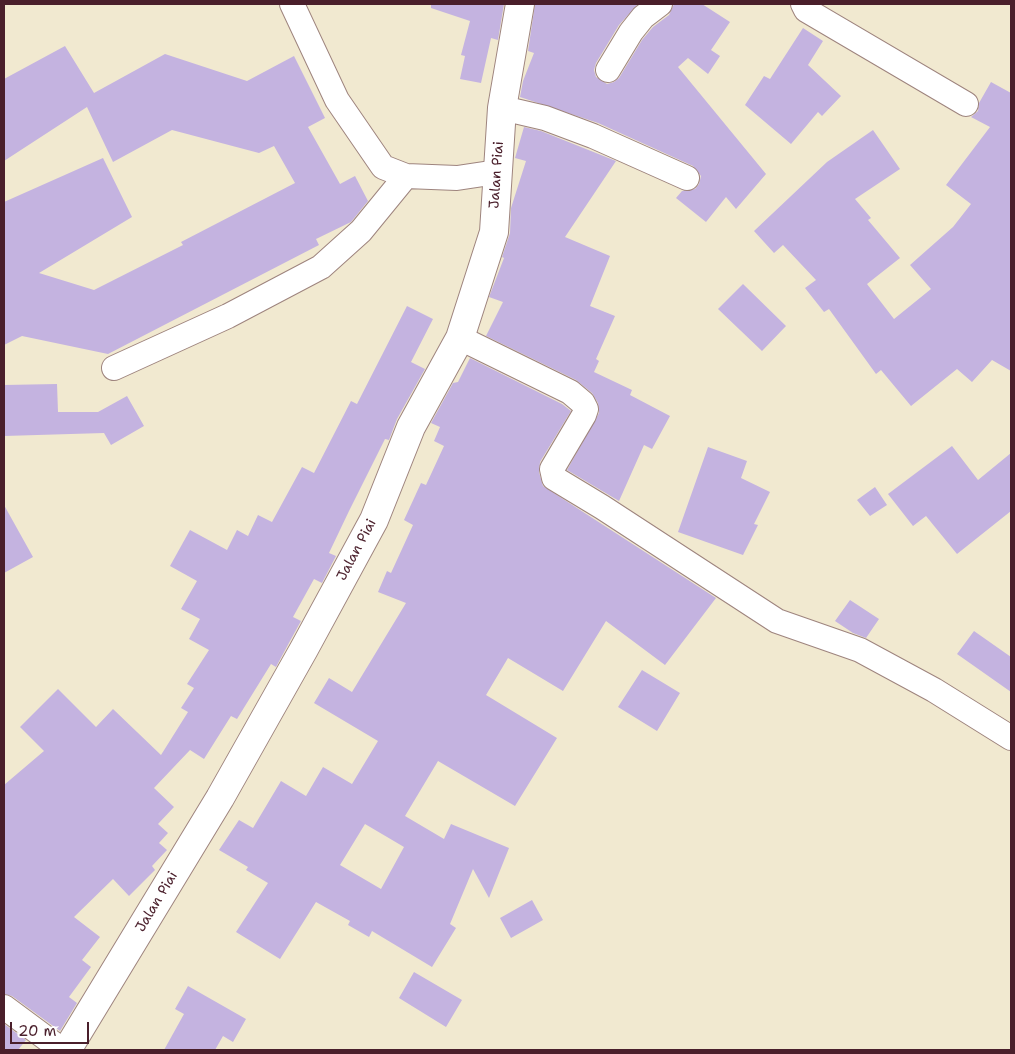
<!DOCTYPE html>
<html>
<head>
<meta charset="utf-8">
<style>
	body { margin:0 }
	#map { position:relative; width:1015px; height:1054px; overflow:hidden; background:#f1e9d0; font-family:"Shantell Sans",sans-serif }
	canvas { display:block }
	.frame { position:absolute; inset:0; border:5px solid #4a1f2b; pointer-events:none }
	.scale { position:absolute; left:10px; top:1022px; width:79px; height:22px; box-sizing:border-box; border:2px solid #4a1f2b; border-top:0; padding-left:6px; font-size:15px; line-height:18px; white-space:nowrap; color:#4a1f2b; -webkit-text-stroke:4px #fff; paint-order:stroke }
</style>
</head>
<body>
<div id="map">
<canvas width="1015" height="1054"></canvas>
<div class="frame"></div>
<div class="scale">20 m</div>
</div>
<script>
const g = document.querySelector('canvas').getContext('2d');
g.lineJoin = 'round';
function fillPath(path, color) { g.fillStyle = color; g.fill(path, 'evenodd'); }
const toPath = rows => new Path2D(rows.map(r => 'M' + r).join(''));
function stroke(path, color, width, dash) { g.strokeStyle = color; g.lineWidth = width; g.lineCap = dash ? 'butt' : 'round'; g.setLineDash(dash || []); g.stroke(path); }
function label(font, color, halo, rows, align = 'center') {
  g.font = font + ' "Shantell Sans",sans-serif'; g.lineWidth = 4; g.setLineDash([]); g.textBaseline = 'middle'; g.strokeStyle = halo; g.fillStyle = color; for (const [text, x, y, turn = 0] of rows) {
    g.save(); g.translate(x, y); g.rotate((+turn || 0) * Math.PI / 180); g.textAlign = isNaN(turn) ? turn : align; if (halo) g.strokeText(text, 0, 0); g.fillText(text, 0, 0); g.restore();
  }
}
fillPath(toPath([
	[431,4,504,4,498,40,491,38,481,83,460,79,465,56,461,55,470,21,431,8],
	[535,4,637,5,619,25,596,63,594,70,596,77,607,84,614,82,619,78,642,40,653,27,669,15,674,4,702,4,730,22,711,50,720,56,708,74,688,58,678,67,766,174,736,209,726,197,706,222,676,198,682,191,695,189,699,184,701,176,693,166,598,123,520,97,523,81,534,53,528,51],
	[803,28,823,41,808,65,841,96,822,116,818,112,791,144,745,105,764,76,770,79],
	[65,46,94,93,165,54,247,81,294,56,325,118,308,127,340,184,355,176,368,201,351,222,316,239,319,245,108,354,22,336,4,345,4,202,103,158,132,217,39,273,94,290,183,245,181,242,295,183,274,146,259,153,172,130,113,162,87,107,4,161,4,79],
	[991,82,1011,93,1011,371,992,360,972,382,957,369,911,406,881,370,876,374,829,309,824,312,805,288,816,280,783,245,774,253,754,231,827,162,873,130,900,169,855,199,871,218,868,220,900,258,867,284,894,319,931,289,910,265,953,227,971,204,946,185,990,127,971,117,978,111,979,103],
	[524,127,541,131,616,161,565,237,610,256,590,306,615,316,596,359,599,361,594,372,632,390,630,395,670,416,652,449,644,445,619,501,567,470,599,413,598,403,592,393,576,380,486,336,503,302,489,297,504,258,502,257,510,233,511,208,526,161,515,158],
	[743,284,786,326,762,351,718,309],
	[407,306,433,319,411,362,425,369,397,419,389,440,385,439,349,511,329,553,336,556,322,583,314,579,293,617,301,621,290,641,276,667,271,664,237,719,231,716,204,759,190,750,154,788,174,807,158,824,168,833,159,843,167,850,152,866,155,870,129,896,113,879,74,917,100,937,82,960,91,967,69,997,77,1003,60,1031,12,996,4,994,4,785,44,751,20,727,58,689,96,727,113,709,161,755,188,712,181,708,194,688,187,684,209,650,189,639,200,619,181,609,197,581,170,566,190,530,227,550,237,530,248,536,258,515,272,522,302,467,314,473,351,401,357,404],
	[470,358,562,404,571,411,540,462,539,472,543,486,716,598,665,665,606,621,563,691,508,658,486,695,557,738,515,806,438,761,405,816,444,839,451,824,509,848,489,898,473,869,450,924,456,928,432,967,372,931,369,937,348,925,350,921,316,902,280,959,236,932,268,883,246,870,248,867,219,850,239,820,253,828,281,781,306,796,323,767,352,784,378,741,314,703,329,678,352,692,406,603,378,592,387,571,391,573,413,525,404,520,421,483,426,485,444,446,434,441,440,427,431,423,453,383,458,382],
	[365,824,404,847,381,889,340,865],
	[57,384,58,412,98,412,127,396,144,426,111,445,104,433,4,436,4,385],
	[952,446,978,480,1011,453,1011,511,957,554,926,516,913,526,888,494],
	[708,447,747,461,741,478,770,492,754,524,758,525,743,555,678,532],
	[875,487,887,505,870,516,857,500],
	[4,505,33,557,4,573],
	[850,600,879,619,866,638,853,633,835,621],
	[974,631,1011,657,1011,692,957,654],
	[642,670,680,693,657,731,618,707],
	[532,900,543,920,511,938,500,918],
	[414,972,462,1000,446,1027,399,998],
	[188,986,246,1019,233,1042,223,1036,215,1050,164,1050,184,1014,175,1009],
	[4,1024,26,1040,18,1050,4,1050]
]), '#c4b3e0');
const minor = toPath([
	[292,4,337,100,383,167,406,176,457,178,497,172],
	[803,4,806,10,966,104],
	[608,70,631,32,643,17,660,4],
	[502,108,545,118,593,136,687,178],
	[460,338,570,392,583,403,586,409,584,415,552,469,554,478,602,507,777,621,860,650,934,690,1011,738],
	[114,368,228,316,321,267,361,231,406,176],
	[4,1007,62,1050]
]);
const tertiary = toPath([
	[67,1050,220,798,304,649,374,520,411,427,460,338,494,232,502,108,520,4]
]);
stroke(minor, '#9e847e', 26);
stroke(tertiary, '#9e847e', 30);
stroke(minor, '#fff', 24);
stroke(tertiary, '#fff', 28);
label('14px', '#4a1f2b', '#fff', [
	["Jalan Piai",497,175,-86],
	["Jalan Piai",357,550,-62],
	["Jalan Piai",157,902,-59]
]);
</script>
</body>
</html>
